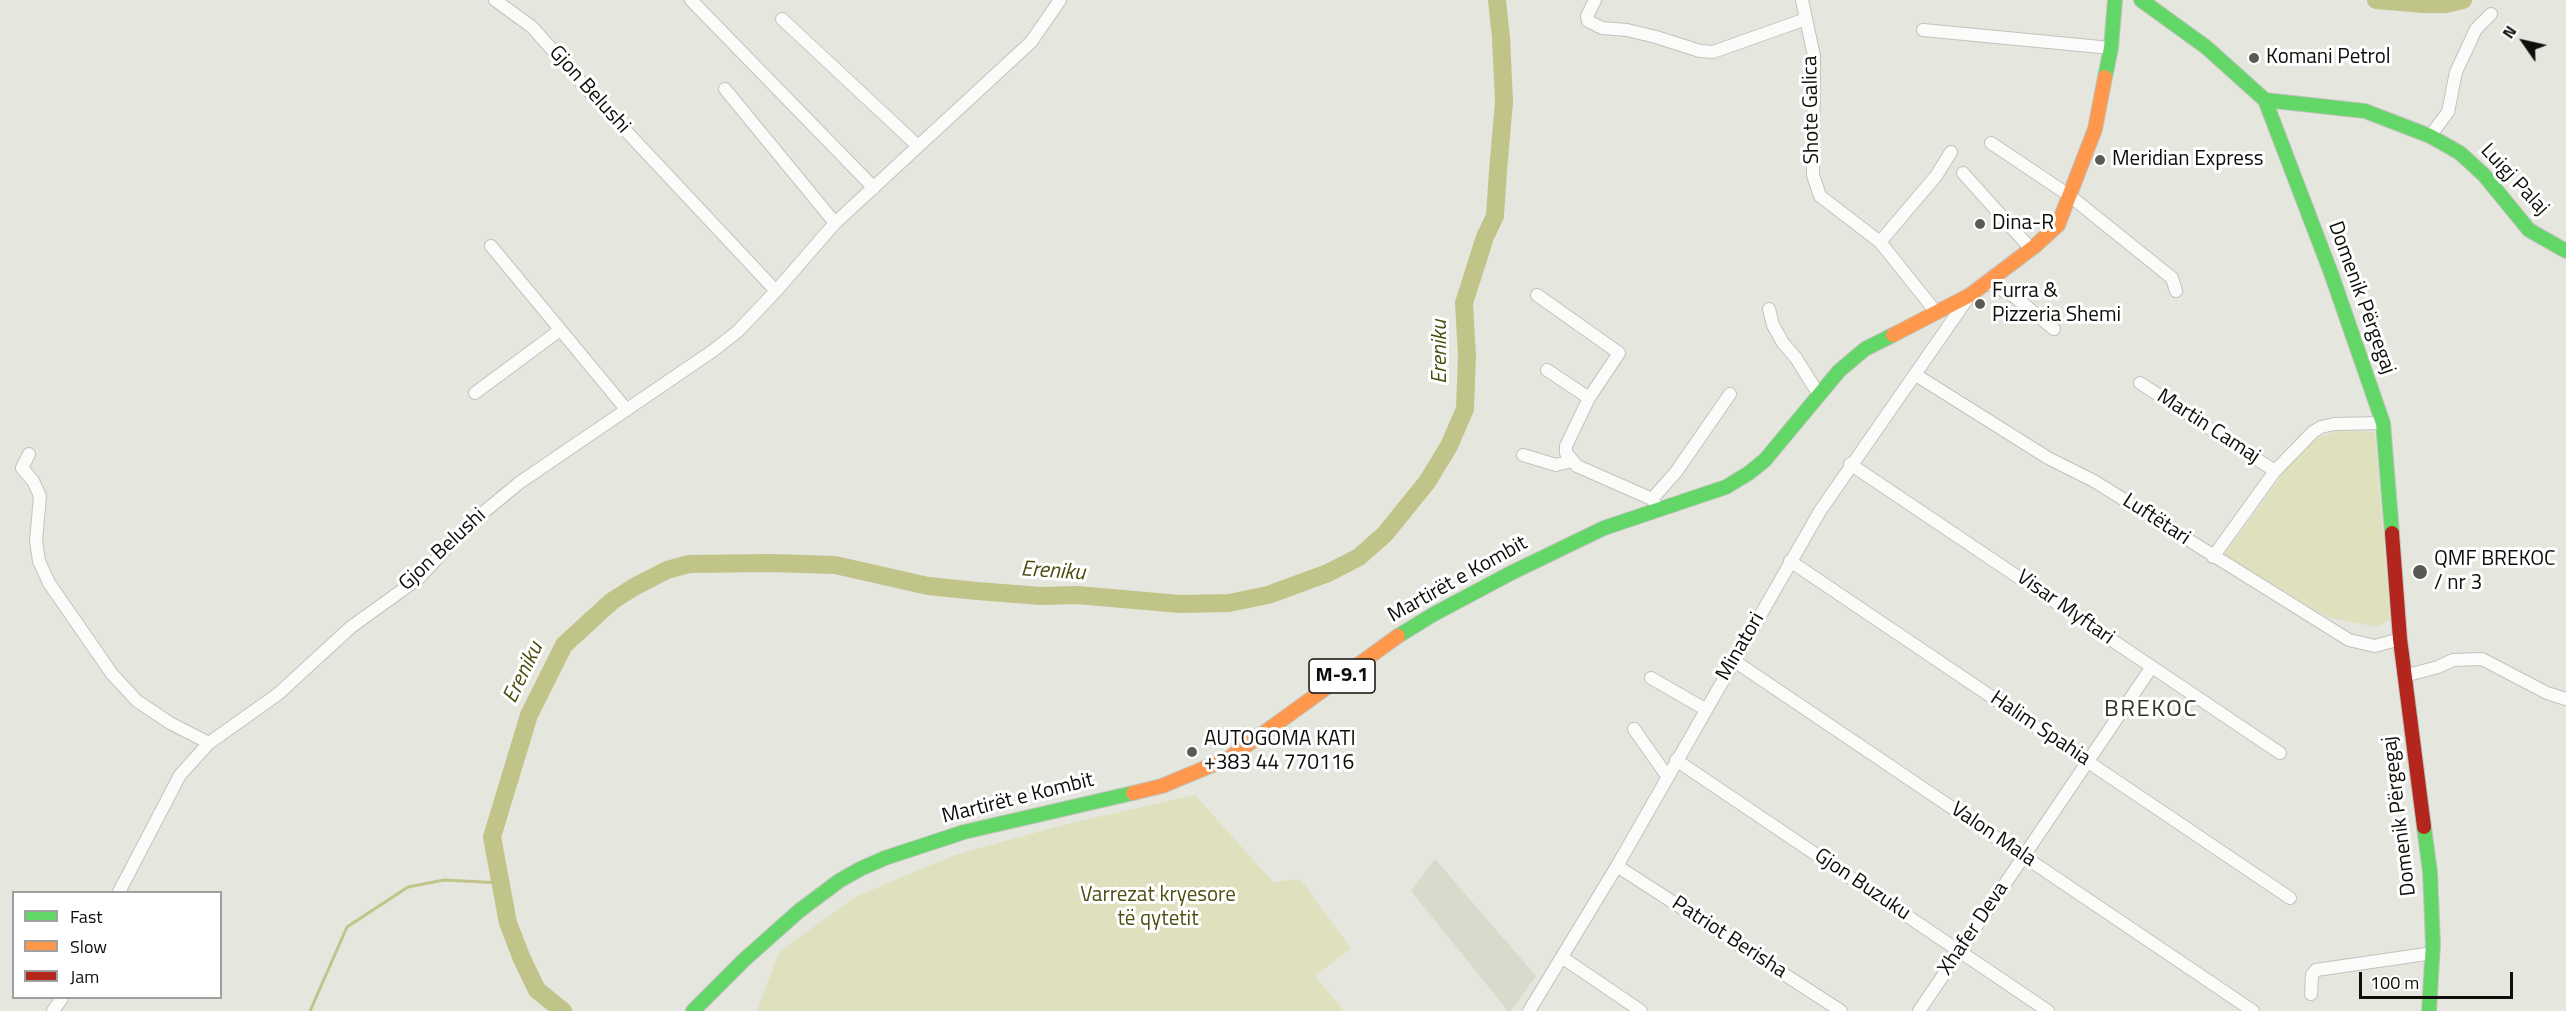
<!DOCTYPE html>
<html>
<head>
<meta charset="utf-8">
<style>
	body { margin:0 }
	#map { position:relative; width:2566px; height:1011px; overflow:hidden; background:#e5e6de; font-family:"Titillium Web",sans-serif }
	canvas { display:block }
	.legend { position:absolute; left:12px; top:891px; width:210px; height:108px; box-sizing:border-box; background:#fff; border:2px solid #9f9f9d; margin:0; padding:8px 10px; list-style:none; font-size:18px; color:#0e0f0a }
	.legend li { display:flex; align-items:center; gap:12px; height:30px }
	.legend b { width:30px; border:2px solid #9f9f9d }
	.north { position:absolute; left:2494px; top:12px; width:60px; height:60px; -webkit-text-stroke:4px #fff; paint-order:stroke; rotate:304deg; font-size:16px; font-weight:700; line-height:24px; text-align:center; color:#0e0f0a }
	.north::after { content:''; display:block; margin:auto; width:21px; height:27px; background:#0e0f0a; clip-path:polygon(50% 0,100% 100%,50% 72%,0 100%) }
	.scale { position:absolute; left:2359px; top:972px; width:154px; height:27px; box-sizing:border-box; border:3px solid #0e0f0a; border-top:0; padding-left:8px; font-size:18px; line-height:21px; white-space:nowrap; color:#0e0f0a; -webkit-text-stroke:4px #fff; paint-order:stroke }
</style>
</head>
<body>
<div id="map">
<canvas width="2566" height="1011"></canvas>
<ul class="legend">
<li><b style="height:8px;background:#63d668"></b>Fast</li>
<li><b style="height:8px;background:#ff974d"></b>Slow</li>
<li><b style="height:8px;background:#b3261e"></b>Jam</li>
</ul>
<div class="north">N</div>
<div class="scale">100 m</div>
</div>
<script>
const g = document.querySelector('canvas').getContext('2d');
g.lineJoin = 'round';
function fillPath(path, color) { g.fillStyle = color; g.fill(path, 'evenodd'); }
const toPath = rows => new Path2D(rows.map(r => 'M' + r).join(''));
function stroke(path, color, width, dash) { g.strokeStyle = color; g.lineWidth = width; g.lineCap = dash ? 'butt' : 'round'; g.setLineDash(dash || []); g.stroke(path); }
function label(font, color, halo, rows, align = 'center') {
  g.font = font + ' "Titillium Web",sans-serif'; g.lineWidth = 6; g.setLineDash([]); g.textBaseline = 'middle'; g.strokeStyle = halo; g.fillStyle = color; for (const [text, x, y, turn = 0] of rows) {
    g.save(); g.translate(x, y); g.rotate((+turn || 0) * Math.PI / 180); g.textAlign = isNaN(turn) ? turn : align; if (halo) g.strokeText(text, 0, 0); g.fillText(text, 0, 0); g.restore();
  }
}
fillPath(toPath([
	[1435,859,1536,976,1511,1011,1508,1011,1411,891]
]), '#d9dacb');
fillPath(toPath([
	[2339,430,2375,432,2390,620,2376,627,2327,617,2224,555,2295,457,2316,439],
	[1195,795,1273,882,1300,879,1351,948,1315,976,1344,1011,757,1011,779,952,855,897,955,855,1063,825]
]), '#dfe1be');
stroke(toPath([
	[310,1011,347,927,408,887,444,880,502,883]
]), '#c1c489', 3);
stroke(toPath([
	[2376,0,2424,4,2446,4,2463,0],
	[563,1011,537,990,522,959,508,923,492,837,529,715,564,645,612,601,634,587,667,570,689,564,771,563,835,565,928,586,977,591,1041,596,1077,595,1180,604,1229,603,1268,595,1328,573,1359,557,1385,534,1427,482,1449,446,1465,409,1467,356,1464,303,1485,237,1495,216,1498,171,1504,102,1501,38,1497,0]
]), '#c1c489', 18);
const street = toPath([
	[495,0,532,27,597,100,776,291],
	[691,0,874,188],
	[1595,0,1587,16,1588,21,1602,28,1627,30,1656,37,1700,51,1713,52,1806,19],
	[1802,0,1814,56,1813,175,1820,196,1880,242,1936,312],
	[782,19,918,146],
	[1923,30,2111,48],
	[725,89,835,223],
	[2430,136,2448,112,2456,72,2476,29,2491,14],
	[1991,143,2070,196,2172,278,2176,291],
	[1963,173,2031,249],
	[1880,242,1936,176,1951,152],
	[491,246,626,409],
	[1987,282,2015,297,2054,329],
	[1537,295,1619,353,1589,398,1566,446,1566,453,1577,466,1652,499,1659,510],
	[1769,309,1773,325,1783,343,1796,358,1819,395],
	[1547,370,1589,398],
	[1916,375,2048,458,2094,481,2349,640,2375,646,2400,639],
	[2140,383,2275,471],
	[475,393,560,330],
	[29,454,22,468,33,481,40,496,36,541,39,561,49,583,112,674,137,701,170,723,209,743],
	[1523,455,1556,465,1572,461],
	[1850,464,2280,753],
	[1652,499,1676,472,1730,394],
	[2213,557,2275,471,2313,432,2321,427,2334,424,2383,423],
	[1790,561,2290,898],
	[1733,660,2253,1011],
	[2404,676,2438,667,2453,660,2482,659,2547,693,2566,699],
	[1651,678,1705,709],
	[1634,729,1667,776],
	[1676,760,2048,1011],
	[1617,866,1841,1011],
	[119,892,180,775,209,743,278,694,351,627,419,578,467,526,519,483,714,350,738,331,776,291,835,223,1031,42,1060,0],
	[1563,958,1641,1011],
	[2311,994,2312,975,2316,970,2433,953],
	[53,1011,62,998],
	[1529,1011,1617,866,1820,511,1968,298],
	[1919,1011,2151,668]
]);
const fast = toPath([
	[2141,0,2206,47,2265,100,2331,273,2383,423,2392,533],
	[2105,77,2111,48,2115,0],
	[2265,100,2365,111,2430,136,2460,153,2484,175,2529,230,2566,251],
	[1398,636,1434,614,1511,573,1604,528,1726,487,1749,473,1765,460,1839,371,1865,349,1893,335],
	[2424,827,2430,872,2433,944,2429,1011],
	[693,1011,745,959,799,911,839,881,860,869,885,858,964,832,1133,793]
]);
const slow = toPath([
	[1893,335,1970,295,2035,246,2058,225,2095,129,2105,77],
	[1133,793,1162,786,1229,758,1398,636]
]);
const jam = toPath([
	[2392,533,2400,639,2424,827]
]);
stroke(street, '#c2c3bd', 14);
stroke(fast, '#c2c3bd', 16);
stroke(slow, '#c2c3bd', 16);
stroke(jam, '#c2c3bd', 16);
stroke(street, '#fbfbfa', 12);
stroke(fast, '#63d668', 14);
stroke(slow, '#ff974d', 14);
stroke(jam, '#b3261e', 14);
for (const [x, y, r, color] of [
	[2254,58,6,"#595a54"],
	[2100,160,6,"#595a54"],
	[1980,224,6,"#595a54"],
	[1980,304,6,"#595a54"],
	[2420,572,8,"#595a54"],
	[1192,752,6,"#595a54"]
]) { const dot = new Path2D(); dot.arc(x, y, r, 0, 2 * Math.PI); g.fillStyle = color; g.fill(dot); stroke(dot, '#fff', 2); }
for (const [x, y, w] of [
	[1342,676,66]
]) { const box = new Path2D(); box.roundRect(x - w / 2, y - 17, w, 34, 4.5); g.fillStyle = '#fff'; g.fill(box); stroke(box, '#0e0f0a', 1.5); }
label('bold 20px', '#0e0f0a', null, [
	["M-9.1",1342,676]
]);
label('21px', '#0e0f0a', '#fff', [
	["Komani Petrol",2266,58],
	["Meridian Express",2112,160],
	["Dina-R",1992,224],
	["Furra &",1992,292],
	["Pizzeria Shemi",1992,316],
	["QMF BREKOC",2434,560],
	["/ nr 3",2434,584],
	["AUTOGOMA KATI",1204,740],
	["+383 44 770116",1204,764]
], 'left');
label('21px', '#0e0f0a', '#fff', [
	["Gjon Belushi",589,90,48],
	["Shote Galica",1812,110,-91],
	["Luigj Palaj",2514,180,47],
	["Domenik Përgegaj",2361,298,70],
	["Martin Camaj",2208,427,33],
	["Luftëtari",2156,520,33],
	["Gjon Belushi",443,550,-43],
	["Martirët e Kombit",1458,580,-29],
	["Visar Myftari",2065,608,35],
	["Minatori",1741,647,-60],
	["Halim Spahia",2040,729,34],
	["Martirët e Kombit",1018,799,-14],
	["Domenik Përgegaj",2400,816,-97],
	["Valon Mala",1993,835,34],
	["Gjon Buzuku",1862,885,34],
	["Xhafer Deva",1974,929,-56],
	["Patriot Berisha",1729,938,33]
]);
label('21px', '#4f5014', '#fff', [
	["Varrezat kryesore",1158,896],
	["të qytetit",1158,920]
]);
label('italic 22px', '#4b4c0e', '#fff', [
	["Ereniku",1441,352,-90],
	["Ereniku",1053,572,4],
	["Ereniku",524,673,-64]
]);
g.letterSpacing = '1.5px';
label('24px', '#35352b', '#fff', [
	["BREKOC",2151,710]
]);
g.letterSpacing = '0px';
</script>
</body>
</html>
